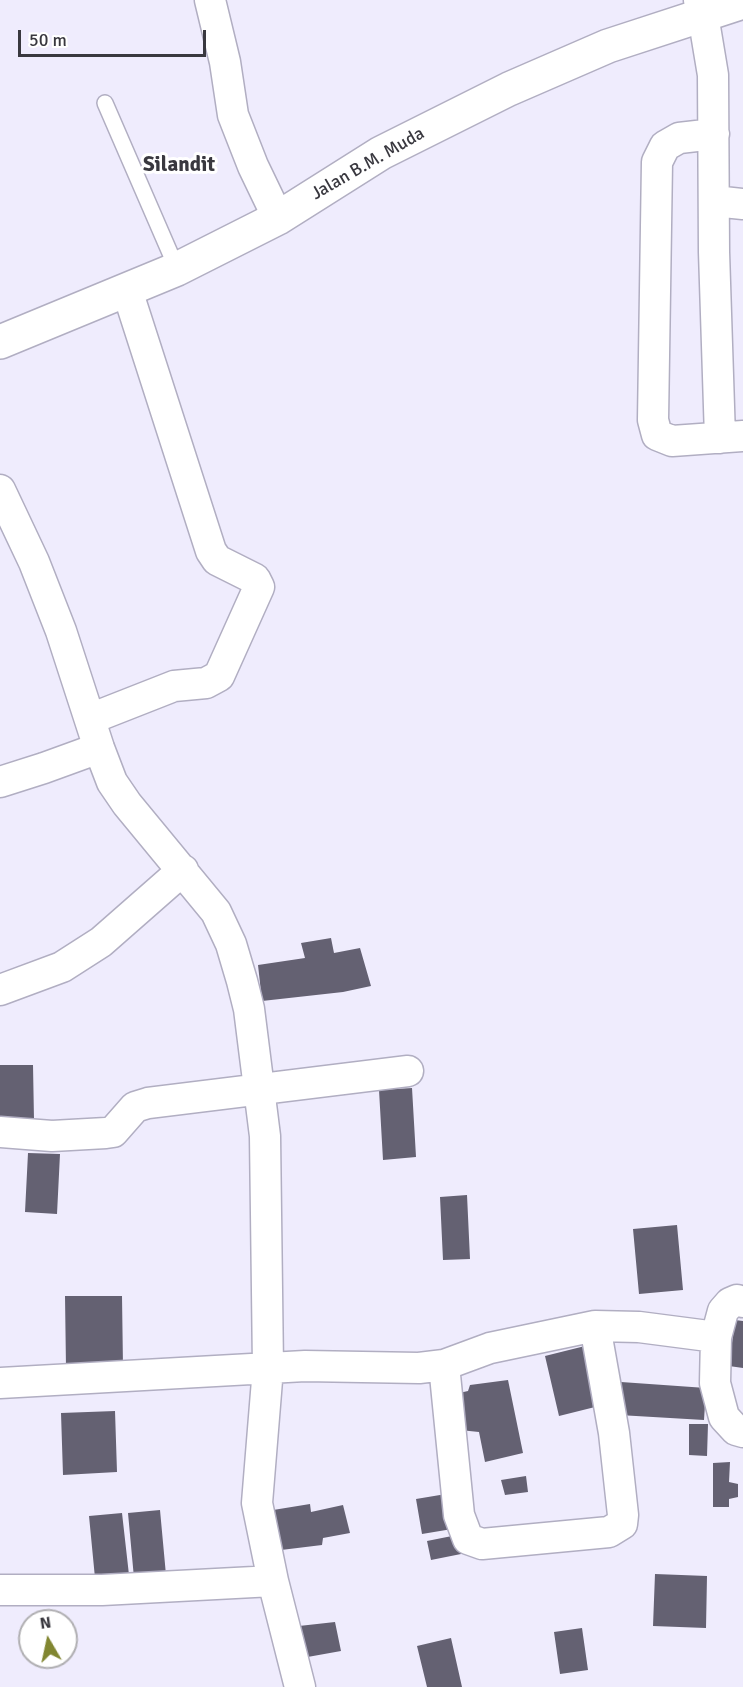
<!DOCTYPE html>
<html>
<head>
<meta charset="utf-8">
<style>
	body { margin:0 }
	#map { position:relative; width:743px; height:1687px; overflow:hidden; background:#efecfd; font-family:Signika,sans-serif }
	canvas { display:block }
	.north { position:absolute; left:18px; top:1609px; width:60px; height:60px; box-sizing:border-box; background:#fff; border:2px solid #b0afb2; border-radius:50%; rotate:351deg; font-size:16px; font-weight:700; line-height:24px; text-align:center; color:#39383f }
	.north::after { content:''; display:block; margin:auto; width:21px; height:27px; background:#818631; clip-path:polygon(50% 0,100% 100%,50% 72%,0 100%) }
	.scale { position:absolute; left:18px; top:30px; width:188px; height:27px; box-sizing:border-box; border:3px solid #39383f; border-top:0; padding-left:8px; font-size:18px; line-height:21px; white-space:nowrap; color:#39383f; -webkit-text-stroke:4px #fff; paint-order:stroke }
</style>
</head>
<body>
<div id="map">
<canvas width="743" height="1687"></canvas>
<div class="north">N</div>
<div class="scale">50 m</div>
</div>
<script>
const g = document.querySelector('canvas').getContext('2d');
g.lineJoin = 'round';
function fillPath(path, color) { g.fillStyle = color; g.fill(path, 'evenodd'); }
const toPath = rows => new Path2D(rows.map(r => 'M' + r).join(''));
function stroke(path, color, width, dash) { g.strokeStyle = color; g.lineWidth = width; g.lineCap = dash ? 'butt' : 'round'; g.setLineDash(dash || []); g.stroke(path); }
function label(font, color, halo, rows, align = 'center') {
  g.font = font + ' Signika,sans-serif'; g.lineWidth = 6; g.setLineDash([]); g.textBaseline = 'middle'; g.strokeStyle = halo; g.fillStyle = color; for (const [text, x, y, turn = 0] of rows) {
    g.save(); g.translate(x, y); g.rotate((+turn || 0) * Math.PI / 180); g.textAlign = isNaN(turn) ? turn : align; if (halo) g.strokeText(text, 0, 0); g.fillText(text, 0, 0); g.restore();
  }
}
fillPath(toPath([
	[331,938,334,953,360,948,371,986,343,992,262,1001,258,965,305,958,301,943],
	[0,1065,33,1065,34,1120,0,1120],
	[412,1088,416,1157,383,1160,379,1090],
	[28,1153,60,1154,57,1214,25,1212],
	[467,1195,470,1259,443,1260,440,1197],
	[677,1225,683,1290,639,1294,633,1229],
	[65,1296,122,1296,123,1367,66,1368],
	[735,1320,743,1321,743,1368,729,1366],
	[585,1346,599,1406,559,1416,545,1356],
	[508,1380,523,1453,485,1462,479,1432,450,1429,459,1393,468,1391,470,1385],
	[621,1382,706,1388,704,1420,619,1415],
	[115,1411,117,1472,63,1475,61,1413],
	[689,1424,708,1424,707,1456,689,1455],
	[730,1462,729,1482,738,1484,738,1497,729,1499,729,1507,713,1507,713,1463],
	[526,1476,528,1492,505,1495,501,1480],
	[446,1494,452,1529,422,1534,416,1499],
	[310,1504,311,1512,343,1505,350,1533,323,1538,322,1545,281,1550,267,1511],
	[160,1510,166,1575,134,1578,128,1513],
	[122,1513,129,1575,95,1578,89,1516],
	[457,1535,461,1554,431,1560,427,1541],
	[655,1574,707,1576,706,1628,653,1626],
	[335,1622,341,1651,302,1658,290,1627],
	[582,1628,588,1670,560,1674,554,1632],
	[451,1638,462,1687,427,1687,417,1646]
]), '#646172');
const service = toPath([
	[105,103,177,269]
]);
const minor = toPath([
	[210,0,225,62,233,115,253,166,278,218],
	[699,0,703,15,713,75,714,252,720,438],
	[714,134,679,138,665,146,657,162,653,420,657,435,672,441,743,436],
	[714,201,743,204],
	[0,490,34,562,61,631,99,748,112,782,127,804,216,912,231,944,242,981,249,1009,265,1136,268,1368,257,1503,273,1581,300,1687],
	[90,719,174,686,206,683,219,676,259,587,255,579,217,560,211,551,127,290],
	[0,782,44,768,99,748],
	[0,990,62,967,101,942,183,870],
	[0,1132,52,1136,106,1133,113,1132,135,1107,148,1103,408,1071],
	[743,1302,737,1300,730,1303,723,1311,716,1337,715,1383,724,1417,736,1430,743,1432],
	[444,1365,459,1515,468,1539,482,1544,609,1532,622,1524,623,1515,614,1433,595,1326],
	[0,1383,305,1366,419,1368,444,1365,490,1348,595,1326,639,1327,716,1337],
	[0,1590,102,1590,273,1581]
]);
const tertiary = toPath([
	[0,342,177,269,278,218,381,153,509,89,608,46,743,2]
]);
stroke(service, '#b1aec2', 18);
stroke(minor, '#b1aec2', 33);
stroke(tertiary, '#b1aec2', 36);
stroke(service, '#fff', 15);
stroke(minor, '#fff', 30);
stroke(tertiary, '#fff', 33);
label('18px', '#39383f', '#fff', [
	["Jalan B.M. Muda",368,164,-30]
]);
label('bold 21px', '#39383f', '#fff', [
	["Silandit",179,165]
]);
</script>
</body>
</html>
